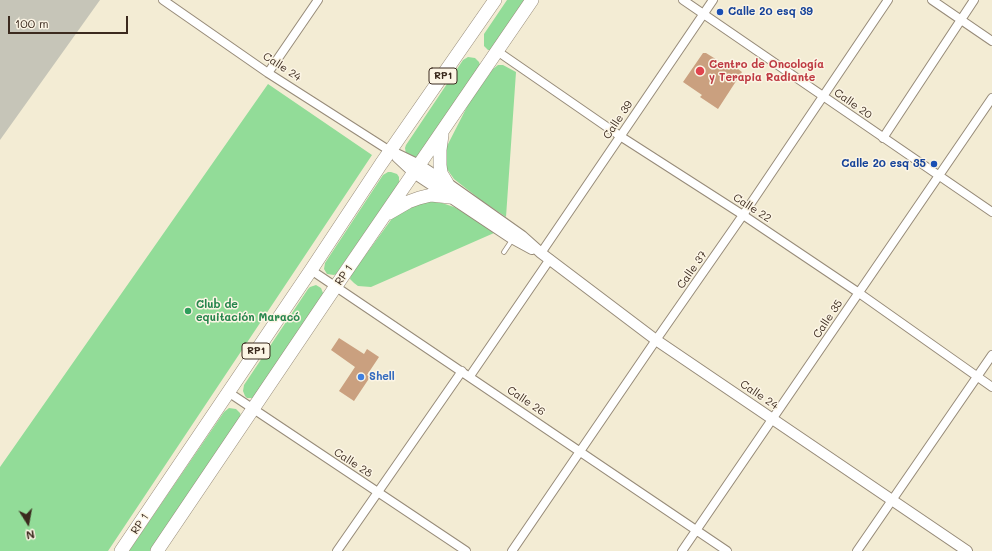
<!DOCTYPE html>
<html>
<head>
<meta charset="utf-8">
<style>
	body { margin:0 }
	#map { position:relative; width:992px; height:551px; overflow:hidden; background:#f3ecd4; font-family:Mali,sans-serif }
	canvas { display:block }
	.north { position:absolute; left:8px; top:503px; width:40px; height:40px; -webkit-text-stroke:3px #fcf5e5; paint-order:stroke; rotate:169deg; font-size:11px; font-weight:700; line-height:16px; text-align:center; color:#3b2a1e }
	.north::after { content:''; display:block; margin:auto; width:14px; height:18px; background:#3b2a1e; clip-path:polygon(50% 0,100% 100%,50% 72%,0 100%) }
	.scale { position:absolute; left:8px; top:16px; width:120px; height:18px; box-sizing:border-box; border:2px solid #3b2a1e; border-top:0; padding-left:5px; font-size:12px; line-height:14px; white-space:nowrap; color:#3b2a1e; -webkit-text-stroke:3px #fcf5e5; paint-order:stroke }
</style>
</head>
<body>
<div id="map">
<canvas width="992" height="551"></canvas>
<div class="north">N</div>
<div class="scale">100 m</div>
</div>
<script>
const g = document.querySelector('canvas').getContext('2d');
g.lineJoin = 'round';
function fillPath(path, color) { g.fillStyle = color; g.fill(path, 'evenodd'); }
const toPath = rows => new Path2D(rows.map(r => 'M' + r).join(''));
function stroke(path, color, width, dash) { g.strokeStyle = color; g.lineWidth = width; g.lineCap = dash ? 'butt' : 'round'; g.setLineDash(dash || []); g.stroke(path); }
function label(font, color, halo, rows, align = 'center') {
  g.font = font + ' Mali,sans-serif'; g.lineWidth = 3; g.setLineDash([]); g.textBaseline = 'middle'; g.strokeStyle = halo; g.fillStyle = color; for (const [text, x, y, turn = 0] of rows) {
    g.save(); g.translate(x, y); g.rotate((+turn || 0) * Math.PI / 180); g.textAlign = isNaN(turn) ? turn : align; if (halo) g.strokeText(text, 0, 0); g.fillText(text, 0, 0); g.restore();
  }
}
fillPath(toPath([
	[0,0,100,0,0,140]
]), '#c6c5b8');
fillPath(toPath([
	[507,0,526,0,491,50,488,50,484,46,484,34],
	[468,57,475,58,479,62,480,65,418,156,415,158,406,154,405,148,406,145,463,60],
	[498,65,503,65,516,72,506,217,482,201,454,179,447,169,445,162,447,146,469,103,493,69],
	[268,84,372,155,108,551,0,551,0,467],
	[388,172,391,172,397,174,399,177,399,183,336,274,334,275,327,274,324,269,325,263,383,175],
	[427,201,442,203,454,207,469,215,494,233,371,287,358,286,354,283,350,279,351,275,396,213],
	[316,285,321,288,323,293,323,296,253,398,247,398,245,396,243,391,244,385,308,289,310,287],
	[229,408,236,409,240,413,241,416,152,551,129,551,224,412]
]), '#92dc98');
fillPath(toPath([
	[703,53,706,53,722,63,724,62,729,65,730,63,742,72,718,109,700,97,702,95,683,82],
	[339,338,364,354,367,349,379,357,367,375,370,377,354,401,339,391,355,367,331,350]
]), '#caa07f');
const service = toPath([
	[504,252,512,240]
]);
const minor = toPath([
	[163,0,268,73,390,151],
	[683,0,992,212],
	[932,0,992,41],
	[497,51,620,136,743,215,859,293,992,387],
	[268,73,318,0],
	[883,138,974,0],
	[541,253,713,0],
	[311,270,727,551],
	[470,376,550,259],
	[228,392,466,551],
	[337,551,462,371],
	[512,551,656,340,743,215,888,0],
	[682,551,992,98],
	[857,551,992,355]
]);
const tertiary = toPath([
	[390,151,419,165,447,183,522,236,541,253,656,340,967,551],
	[397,157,414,173,510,237,532,249]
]);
const primary = toPath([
	[442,135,440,150,440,165,441,173,447,183],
	[389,213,408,202,419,198,431,195,450,197],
	[121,551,311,270,381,164,495,0],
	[157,551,336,286,532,0]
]);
stroke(service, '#978b79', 5.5);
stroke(minor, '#978b79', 10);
stroke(tertiary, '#978b79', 12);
stroke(primary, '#978b79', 14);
stroke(service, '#fff', 4);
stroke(minor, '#fff', 8);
stroke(tertiary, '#fff', 10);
stroke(primary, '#fff', 13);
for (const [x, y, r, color] of [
	[720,12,4,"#1a4fb4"],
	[700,71,5,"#e0444e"],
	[934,164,4,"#1a4fb4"],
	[188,311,4,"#2e9e5b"],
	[361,377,4,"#3f7fe0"]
]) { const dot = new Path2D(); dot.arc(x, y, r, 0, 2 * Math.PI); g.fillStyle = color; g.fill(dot); stroke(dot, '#fcf5e5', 1.5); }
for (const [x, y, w] of [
	[443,76,28],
	[256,351,28]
]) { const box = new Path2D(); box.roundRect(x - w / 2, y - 8, w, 16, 3); g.fillStyle = '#fcf5e5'; g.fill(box); stroke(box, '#3b2a1e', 1); }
label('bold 10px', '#3b2a1e', null, [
	["RP1",443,76],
	["RP1",256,351]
]);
label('bold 11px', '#164399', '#fcf5e5', [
	["Calle 20 esq 39",728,12],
	["Calle 20 esq 35",926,164,"right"]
], 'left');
label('bold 11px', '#be3a42', '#fcf5e5', [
	["Centro de Oncología",709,65],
	["y Terapia Radiante",709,78]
], 'left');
label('11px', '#3b2a1e', '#fcf5e5', [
	["Calle 24",282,67,33],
	["Calle 20",853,104,35],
	["Calle 39",618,120,-56],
	["Calle 22",752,208,33],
	["Calle 37",692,270,-55],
	["RP 1",344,275,-55],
	["Calle 35",828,319,-56],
	["Calle 24",759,395,34],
	["Calle 26",526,401,34],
	["Calle 28",353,463,33],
	["RP 1",140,524,-56]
]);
label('bold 11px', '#27864d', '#fcf5e5', [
	["Club de",196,305],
	["equitación Maracó",196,318]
], 'left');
label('bold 11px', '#366cbe', '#fcf5e5', [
	["Shell",369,377]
], 'left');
</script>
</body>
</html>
